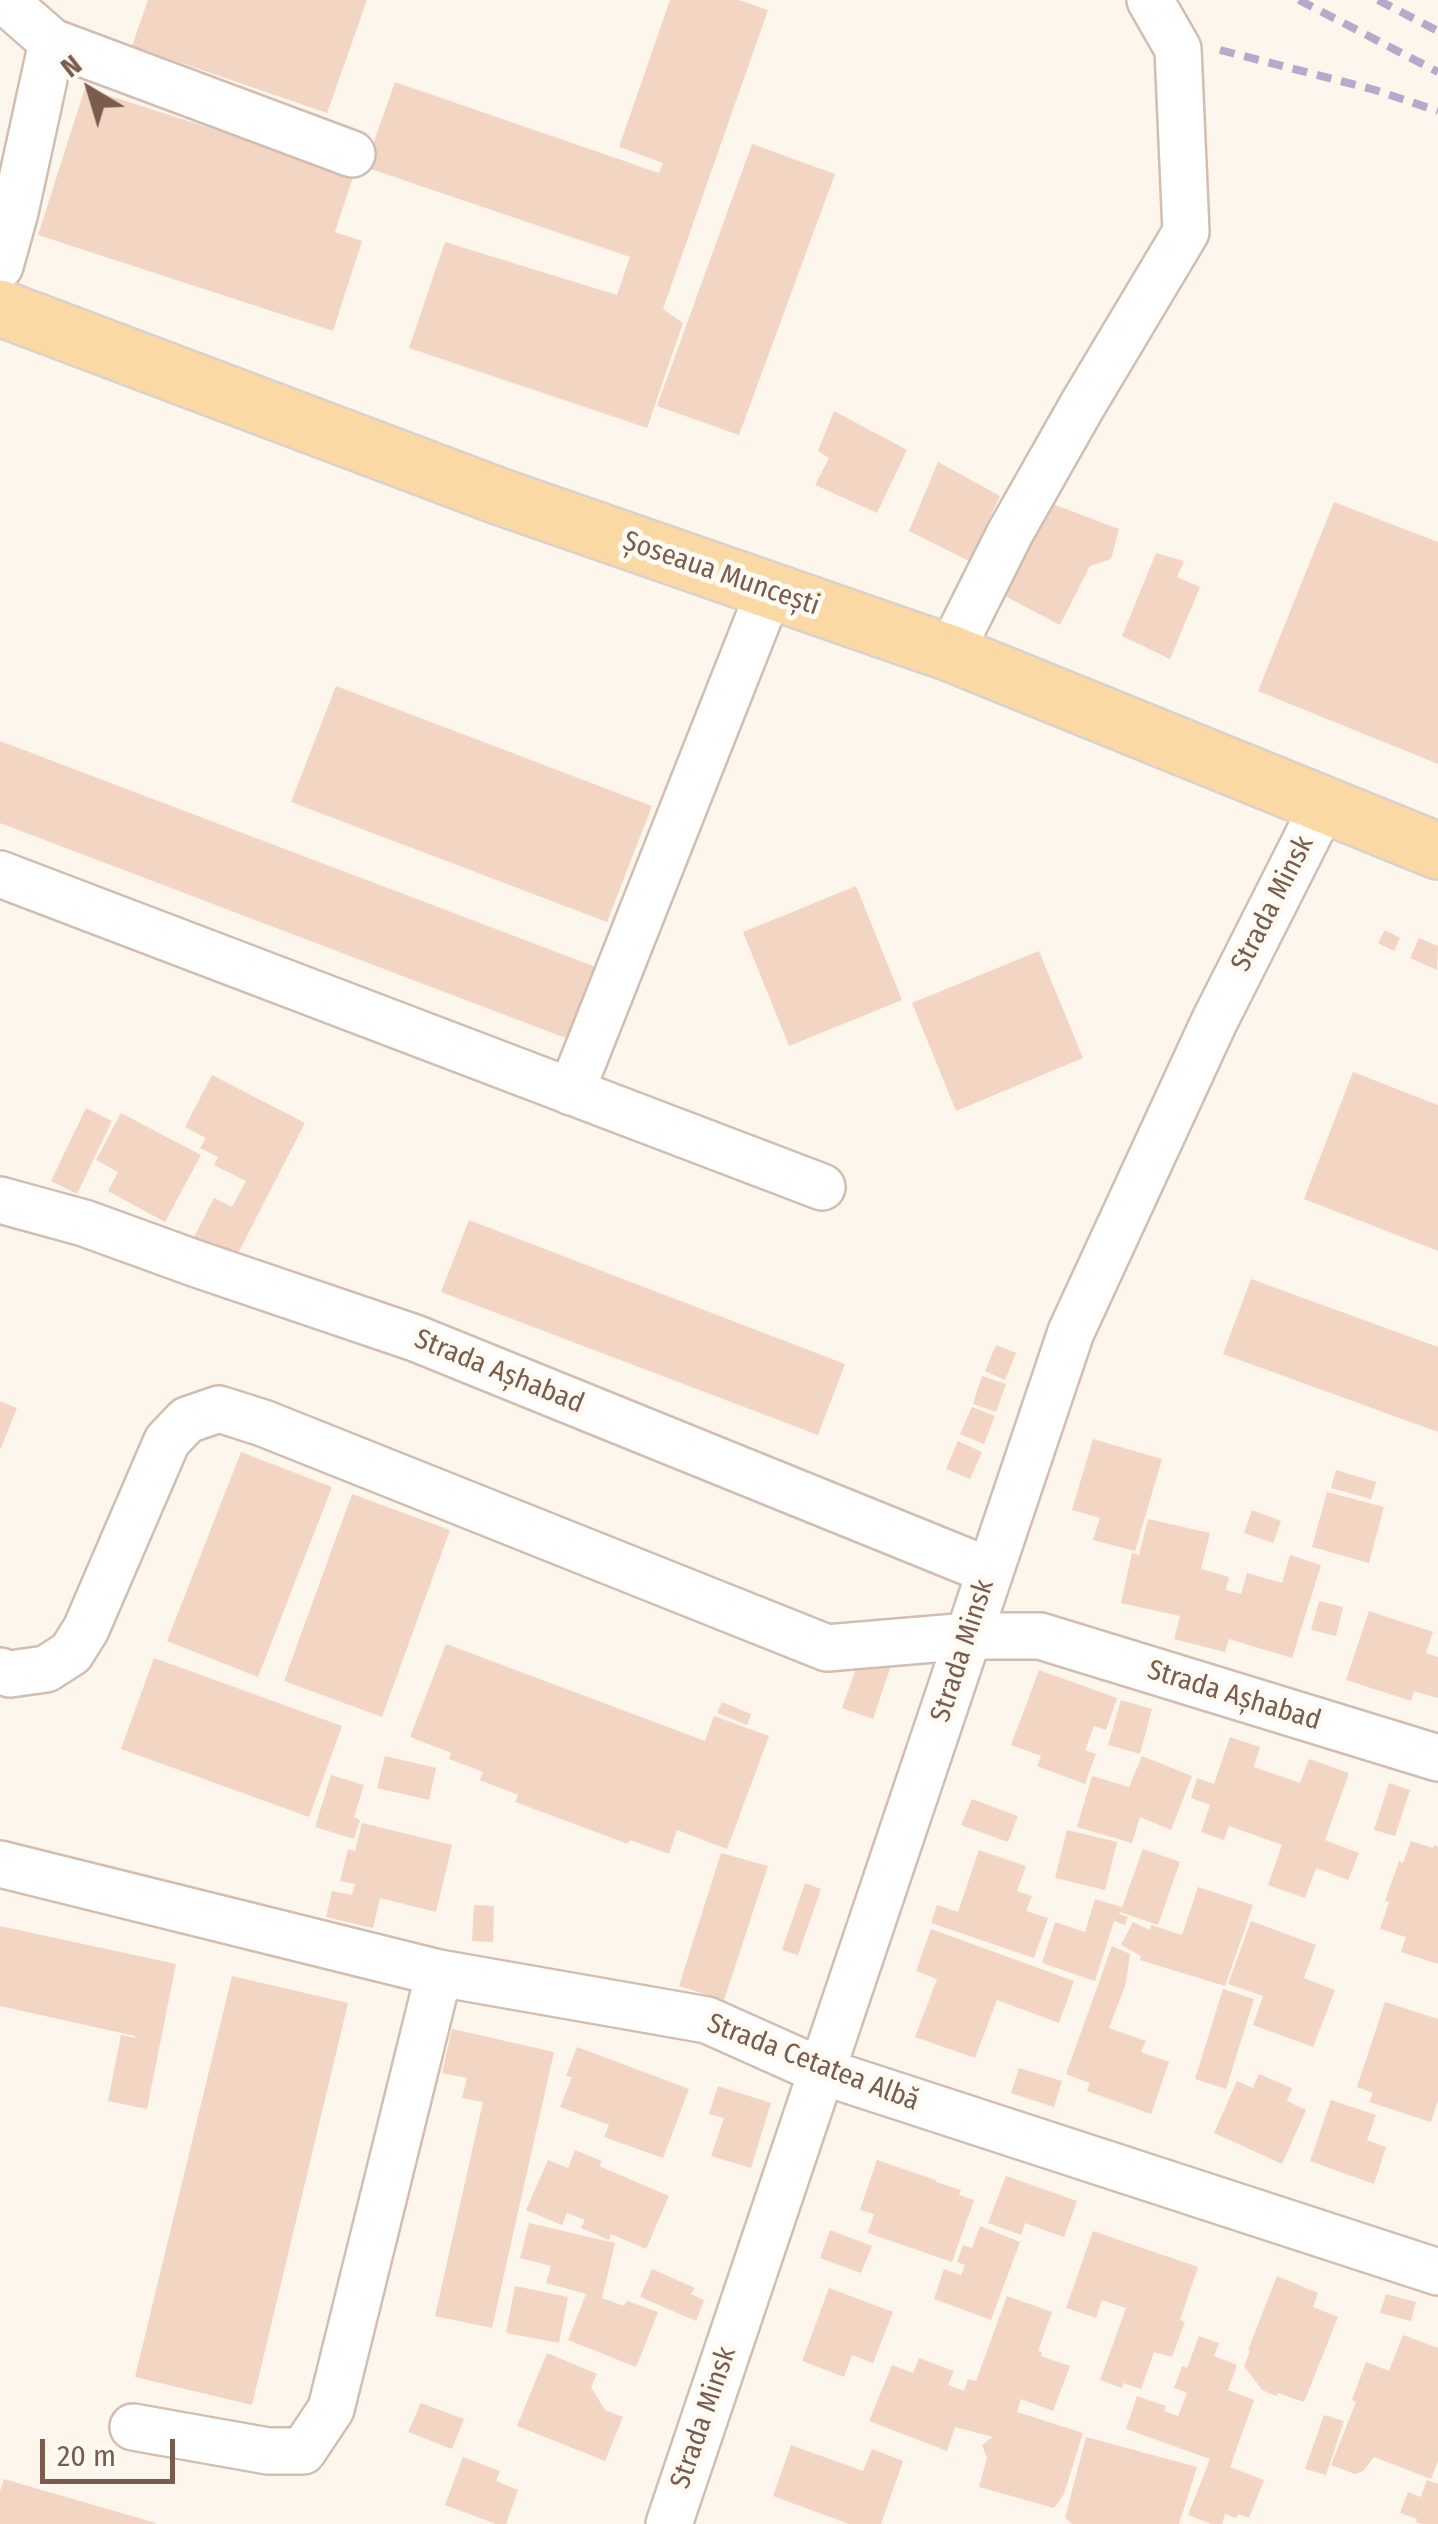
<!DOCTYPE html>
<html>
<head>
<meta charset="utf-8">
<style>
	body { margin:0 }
	#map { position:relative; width:1438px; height:2524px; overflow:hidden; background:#fdf6ec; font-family:"Fira Sans Condensed",sans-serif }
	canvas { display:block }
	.north { position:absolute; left:40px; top:40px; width:100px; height:100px; -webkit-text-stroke:8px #fffaf3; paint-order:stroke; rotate:322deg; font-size:28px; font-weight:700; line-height:40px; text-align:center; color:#7a5c4d }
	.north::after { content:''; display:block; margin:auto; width:35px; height:45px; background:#7a5c4d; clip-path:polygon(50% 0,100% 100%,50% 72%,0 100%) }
	.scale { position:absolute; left:40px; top:2439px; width:135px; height:45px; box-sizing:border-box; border:5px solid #7a5c4d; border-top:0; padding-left:12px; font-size:30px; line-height:35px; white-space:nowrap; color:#7a5c4d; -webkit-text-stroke:8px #fffaf3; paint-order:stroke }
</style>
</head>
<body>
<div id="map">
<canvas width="1438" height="2524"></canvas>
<div class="north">N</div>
<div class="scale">20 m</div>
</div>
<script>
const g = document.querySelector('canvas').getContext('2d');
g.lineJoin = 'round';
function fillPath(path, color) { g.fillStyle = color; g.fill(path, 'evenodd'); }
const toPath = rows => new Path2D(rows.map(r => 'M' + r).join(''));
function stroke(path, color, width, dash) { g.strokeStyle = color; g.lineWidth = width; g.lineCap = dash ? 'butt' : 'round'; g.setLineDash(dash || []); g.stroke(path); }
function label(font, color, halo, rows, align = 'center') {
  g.font = font + ' "Fira Sans Condensed",sans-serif'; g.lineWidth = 10; g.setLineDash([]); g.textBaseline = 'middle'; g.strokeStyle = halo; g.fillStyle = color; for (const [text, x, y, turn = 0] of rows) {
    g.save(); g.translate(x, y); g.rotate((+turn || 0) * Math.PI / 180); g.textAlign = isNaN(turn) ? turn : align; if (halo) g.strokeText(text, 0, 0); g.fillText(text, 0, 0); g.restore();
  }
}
fillPath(toPath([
	[148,0,367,0,327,113,132,46],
	[670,0,739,0,768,10,663,309,683,323,647,428,409,348,445,242,617,295,630,257,365,167,395,82,659,173,663,163,619,147],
	[85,88,354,174,335,232,362,241,333,331,38,235],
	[752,144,835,174,739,435,657,406],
	[834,411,907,450,877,513,815,485,829,458,818,451],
	[938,462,1000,496,969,561,909,531],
	[1045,501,1119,529,1111,559,1090,566,1060,625,1003,595],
	[1334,502,1438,542,1438,764,1258,691],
	[1156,553,1184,561,1177,577,1200,587,1170,659,1122,636],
	[336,686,652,806,607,922,291,802],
	[0,741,604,970,576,1042,0,823],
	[856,886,902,1000,789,1046,743,932],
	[1385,930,1400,938,1394,951,1378,943],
	[1419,938,1438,946,1437,970,1410,958],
	[1039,951,1083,1058,956,1111,912,1003],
	[1353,1072,1438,1105,1438,1251,1304,1199],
	[212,1075,305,1123,235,1259,194,1237,214,1198,232,1207,246,1181,214,1165,218,1157,200,1148,206,1138,185,1127],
	[86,1108,112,1121,77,1194,51,1181],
	[121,1113,201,1155,165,1222,108,1191,118,1172,96,1160],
	[469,1220,845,1364,818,1435,441,1292],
	[1251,1279,1438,1347,1438,1432,1223,1354],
	[996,1345,1016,1353,1005,1380,985,1371],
	[982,1376,1006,1384,996,1412,973,1404],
	[0,1401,17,1408,0,1450],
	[972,1407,995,1416,984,1444,960,1434],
	[1093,1439,1162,1459,1135,1551,1093,1540,1100,1518,1072,1510],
	[958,1441,982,1452,970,1479,946,1469],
	[241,1452,332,1487,258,1677,167,1641],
	[1336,1470,1376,1482,1371,1499,1331,1488],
	[1327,1492,1384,1507,1369,1563,1312,1547],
	[352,1494,450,1530,382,1717,284,1681],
	[1252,1510,1281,1521,1273,1543,1244,1533],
	[1148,1519,1210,1533,1201,1569,1229,1577,1226,1590,1241,1594,1247,1573,1282,1583,1290,1555,1321,1565,1292,1658,1229,1639,1225,1652,1174,1639,1180,1616,1121,1603,1132,1553,1139,1555],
	[1319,1601,1343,1607,1336,1636,1311,1630],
	[1369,1611,1433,1632,1426,1653,1438,1657,1438,1698,1414,1691,1411,1701,1346,1680],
	[446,1644,705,1741,714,1716,769,1736,727,1849,677,1830,669,1854,630,1840,628,1844,515,1802,518,1795,480,1780,483,1772,449,1759,451,1753,410,1737],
	[860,1657,890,1668,873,1719,842,1708],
	[154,1658,342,1726,309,1817,121,1749],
	[1039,1670,1117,1698,1106,1730,1094,1726,1085,1750,1096,1754,1085,1784,1037,1766,1041,1756,1011,1745],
	[1121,1700,1152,1709,1140,1754,1108,1745],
	[722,1702,751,1714,747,1725,717,1713],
	[1230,1737,1260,1747,1254,1767,1300,1783,1309,1759,1349,1773,1325,1840,1359,1853,1348,1880,1316,1868,1305,1898,1268,1885,1282,1845,1229,1826,1224,1840,1201,1832,1210,1805,1191,1798,1197,1778,1214,1784],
	[385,1756,436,1768,429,1800,377,1788],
	[1142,1756,1192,1776,1171,1830,1140,1817,1132,1843,1077,1827,1092,1776,1129,1787],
	[331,1775,364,1785,354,1817,360,1820,354,1839,315,1827],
	[1389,1783,1410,1790,1395,1836,1374,1830],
	[972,1799,1018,1816,1008,1842,961,1825],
	[362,1823,452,1845,436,1912,380,1898,373,1928,326,1917,332,1891,352,1895,355,1884,340,1881,348,1849,355,1851],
	[1067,1830,1117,1842,1105,1890,1055,1878],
	[1411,1841,1433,1848,1434,1845,1438,1846,1438,1964,1401,1952,1406,1937,1380,1929,1389,1902,1385,1901,1399,1861,1403,1863],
	[1143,1849,1180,1862,1158,1925,1120,1912,1119,1914,1128,1917,1125,1925,1114,1921,1095,1981,1042,1963,1055,1922,1085,1932,1095,1899,1122,1907],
	[979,1850,1026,1866,1017,1891,1032,1896,1026,1911,1048,1918,1034,1958,931,1923,937,1905,958,1912],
	[721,1853,768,1866,724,2000,679,1986],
	[805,1883,821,1889,798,1955,782,1950],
	[1198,1887,1253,1905,1225,1986,1140,1960,1141,1956,1121,1945,1133,1922,1150,1930,1151,1925,1182,1935],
	[474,1905,494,1906,493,1942,472,1941],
	[1251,1921,1316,1945,1304,1978,1335,1990,1313,2047,1253,2025,1263,1996,1228,1984],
	[0,1926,176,1964,147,2109,108,2101,121,2035,135,2038,135,2036,0,2006],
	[931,1929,1074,1981,1059,2023,997,2000,975,2058,915,2037,937,1979,916,1971],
	[1112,1946,1130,1954,1126,1983,1109,2028,1146,2041,1141,2052,1169,2062,1151,2114,1087,2091,1090,2083,1066,2074],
	[232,1976,348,2003,252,2405,135,2377],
	[1223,1989,1254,1999,1226,2089,1195,2079],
	[1385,2002,1438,2019,1438,2100,1431,2122,1369,2102,1373,2093,1357,2087],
	[452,2029,554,2052,492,2328,435,2316,483,2102,462,2098,467,2078,442,2073],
	[577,2047,689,2089,663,2158,604,2137,609,2125,560,2107,572,2077,566,2076],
	[1019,2068,1062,2081,1054,2107,1011,2093],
	[1259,2074,1292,2088,1287,2101,1306,2110,1282,2164,1214,2133,1237,2081,1253,2088],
	[718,2086,771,2103,751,2168,711,2156,724,2118,709,2114],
	[1331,2100,1376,2115,1367,2140,1386,2147,1374,2184,1310,2161],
	[575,2150,602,2161,599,2166,669,2196,646,2249,611,2234,609,2240,581,2228,585,2220,567,2213,562,2225,526,2210,548,2160,568,2168],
	[877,2160,936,2180,936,2182,961,2190,959,2195,974,2200,952,2262,868,2233,874,2214,860,2210],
	[1006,2176,1077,2201,1064,2237,1025,2223,1021,2235,988,2223],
	[529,2223,615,2243,602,2298,624,2306,627,2301,658,2312,636,2367,568,2340,586,2294,546,2283,551,2266,520,2258],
	[980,2226,1020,2242,991,2320,934,2299,944,2269,961,2275,965,2265,957,2262,963,2245,972,2248],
	[830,2230,872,2246,861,2273,820,2258],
	[1093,2231,1198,2267,1180,2320,1185,2322,1172,2357,1154,2352,1141,2389,1123,2383,1122,2388,1100,2380,1126,2308,1102,2300,1096,2318,1066,2308],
	[652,2269,695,2288,691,2294,704,2300,696,2321,640,2297],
	[1277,2276,1318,2293,1313,2307,1338,2317,1304,2402,1278,2393,1276,2396,1262,2390,1244,2366,1250,2351,1248,2350],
	[515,2286,568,2297,559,2343,506,2333],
	[829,2288,893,2312,873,2363,852,2355,844,2377,802,2361],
	[1386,2294,1416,2302,1411,2321,1380,2313],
	[1007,2296,1052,2312,1038,2351,1042,2352,1041,2356,1070,2366,1053,2411,1021,2399,1017,2412,1083,2433,1064,2494,1054,2508,979,2487,987,2458,982,2445,993,2437,955,2427,947,2451,869,2421,892,2365,913,2373,919,2358,954,2371,948,2385,964,2391,968,2379,976,2381],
	[1403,2335,1438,2348,1438,2461,1431,2479,1374,2457,1363,2471,1355,2474,1331,2465,1356,2402,1352,2400,1366,2362,1389,2371],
	[1199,2336,1219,2343,1214,2356,1237,2365,1228,2390,1254,2400,1230,2467,1264,2480,1249,2518,1238,2514,1236,2518,1225,2514,1222,2524,1211,2524,1188,2515,1210,2459,1126,2429,1137,2396,1166,2406,1164,2411,1178,2416,1187,2393,1174,2388,1182,2366,1187,2368],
	[547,2353,597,2374,591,2387,605,2410,623,2417,605,2461,517,2426],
	[421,2403,464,2419,452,2449,408,2432],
	[1324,2415,1344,2421,1326,2475,1305,2469],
	[1086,2437,1197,2467,1179,2524,1072,2524,1065,2518],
	[791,2445,863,2471,872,2449,903,2461,881,2524,849,2524,773,2496],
	[463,2457,500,2471,496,2481,518,2490,506,2524,496,2524,445,2505],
	[4,2479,156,2523,156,2524,0,2524,0,2491],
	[1427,2480,1438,2484,1438,2524,1422,2524,1416,2522,1417,2519,1400,2513,1408,2492,1421,2497]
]), '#f3d5c3');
const minor = toPath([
	[4,0,52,42,352,154],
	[0,266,15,212,52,42],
	[950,653,1010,533,1082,406,1186,232,1178,49,1150,0],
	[0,874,822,1187],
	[571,1092,769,592],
	[0,1200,84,1223,197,1264,415,1338,990,1571],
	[0,1671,10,1674,46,1669,71,1653,86,1629,167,1441,187,1420,219,1409,263,1423,827,1648,969,1636,1040,1636,1438,1758],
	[0,1864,439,1973,707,2020,821,2071,1438,2272],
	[133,2427,268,2451,303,2451,331,2409,439,1973],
	[669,2524,1071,1332,1214,1022,1324,804]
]);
const major = toPath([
	[0,308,501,497,950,653,1438,851]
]);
stroke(minor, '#d1beb0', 50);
stroke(major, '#dad1cd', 60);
stroke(minor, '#fff', 45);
stroke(major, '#fbd9a5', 55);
stroke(toPath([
	[1299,0,1438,72],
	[1378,0,1438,31],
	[1220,50,1375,90,1438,111]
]), '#b9a8c9', 8, [15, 10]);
label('28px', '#7a5c4d', '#fffaf3', [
	["Șoseaua Muncești",721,574,19],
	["Strada Minsk",1273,904,-63],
	["Strada Așhabad",499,1372,22],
	["Strada Minsk",963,1651,-72],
	["Strada Așhabad",1234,1696,17],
	["Strada Cetatea Albă",813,2063,21],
	["Strada Minsk",704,2418,-71]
]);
</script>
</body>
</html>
